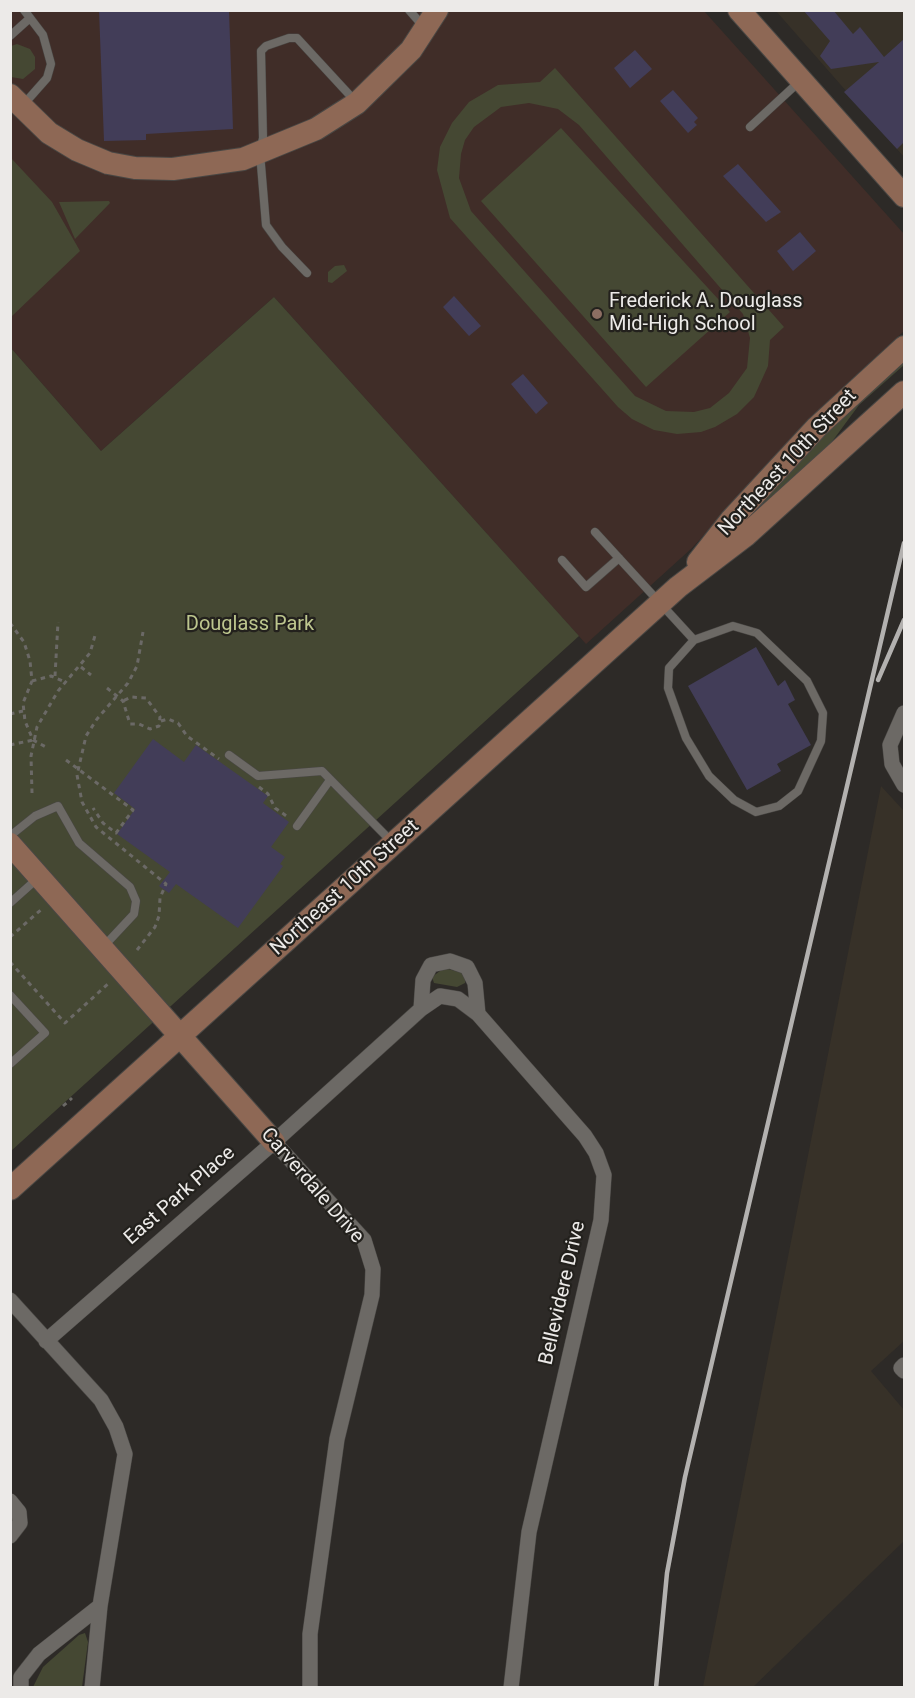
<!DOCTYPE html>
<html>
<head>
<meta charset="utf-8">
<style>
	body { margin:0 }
	#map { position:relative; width:915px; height:1698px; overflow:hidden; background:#2d2a27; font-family:Roboto,sans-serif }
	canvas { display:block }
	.frame { position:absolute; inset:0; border:12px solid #eceae8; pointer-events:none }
</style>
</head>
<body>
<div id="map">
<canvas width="915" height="1698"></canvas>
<div class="frame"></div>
</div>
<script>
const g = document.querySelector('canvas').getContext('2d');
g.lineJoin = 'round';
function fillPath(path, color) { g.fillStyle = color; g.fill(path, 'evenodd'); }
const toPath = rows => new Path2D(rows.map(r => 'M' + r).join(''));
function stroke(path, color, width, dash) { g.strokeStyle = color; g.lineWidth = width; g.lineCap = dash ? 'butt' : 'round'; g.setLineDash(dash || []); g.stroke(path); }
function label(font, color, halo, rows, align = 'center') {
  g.font = font + ' Roboto,sans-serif'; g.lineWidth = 4.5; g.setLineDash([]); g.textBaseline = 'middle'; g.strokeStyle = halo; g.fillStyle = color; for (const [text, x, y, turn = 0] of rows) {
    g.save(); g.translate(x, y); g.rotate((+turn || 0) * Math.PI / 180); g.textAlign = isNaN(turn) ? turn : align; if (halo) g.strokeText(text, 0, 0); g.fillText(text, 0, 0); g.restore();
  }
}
fillPath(toPath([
	[776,11,904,11,904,157],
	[881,786,904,811,904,1341,871,1371,904,1410,904,1541,753,1687,703,1687]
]), '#373128');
fillPath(toPath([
	[10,11,704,11,904,234,904,331,827,402,692,548,586,644,274,297,101,451,11,348]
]), '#402d28');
fillPath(toPath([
	[17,44,30,49,35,57,35,69,23,79,11,77,11,46],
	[555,68,784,327,770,340,768,366,754,397,737,414,715,427,701,432,677,434,654,430,632,419,618,407,450,218,437,170,440,147,452,123,469,102,498,85,540,82],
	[529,103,558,109,579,125,743,314,750,338,747,368,729,393,710,408,694,412,666,411,635,396,471,211,459,178,461,154,465,140,474,127,501,107],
	[561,128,730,312,646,387,481,201],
	[11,158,52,202,80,251,11,317],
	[109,201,110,203,75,239,59,202],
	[344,265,347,271,332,283,328,282,328,272,335,266],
	[274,297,579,636,11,1151,11,348,101,451],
	[904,358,904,365,859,405,828,447,746,525,740,520,831,425],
	[444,968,463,973,466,977,465,983,457,987,434,983,432,977],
	[85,1633,88,1642,82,1687,33,1687,43,1667,79,1635]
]), '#454833');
fillPath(toPath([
	[99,10,229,10,233,129,146,134,146,140,104,141],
	[803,10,833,10,853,34,860,27,884,57,904,39,904,142,897,149,844,92,879,62,831,69,820,56,830,41],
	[635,50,652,69,630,88,614,68],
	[673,90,698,118,694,122,697,125,688,133,660,101],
	[738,164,781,212,766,222,723,176],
	[800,232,816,251,793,271,777,251],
	[454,296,481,326,469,336,443,307],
	[523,374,548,403,536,414,511,384],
	[756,647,778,686,785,680,795,700,788,704,811,745,777,764,781,771,747,790,688,686],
	[153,739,184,762,196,745,268,796,263,803,289,822,271,847,285,857,280,864,283,866,238,928,176,884,169,893,159,886,170,872,117,834,135,809,114,793]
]), '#423d58');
const lane = toPath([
	[24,10,43,35,51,64,47,78,24,104],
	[409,10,423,26],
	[10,36,30,18],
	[750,127,800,81],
	[307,273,282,247,266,225,260,153,263,138,261,51,266,46,289,38,297,38,356,102],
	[595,532,694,640,733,626,757,633,807,681,823,713,821,741,798,791,779,806,756,812,734,800,709,776,686,738,668,688,669,668,694,640],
	[562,560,586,587,619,558],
	[229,755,258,776,322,771,393,843],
	[297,826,330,780],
	[10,836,35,816,58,806,79,843,130,887,136,901,134,914,105,945],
	[10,903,38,878],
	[10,995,45,1033,10,1064]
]);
const street = toPath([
	[904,713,890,745,892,764,904,785],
	[421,1009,440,996,458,999,478,1014],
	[274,1142,364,1240,373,1269,372,1295,337,1439,310,1634,310,1688],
	[10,1300,101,1400,116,1427,125,1454,100,1606,39,1654,21,1677,21,1688],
	[46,1341,274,1142,421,1009,423,980,431,965,450,961,467,967,475,983,478,1014,585,1136,596,1153,604,1175,601,1220,529,1532,511,1688],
	[904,1365,901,1368,904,1371],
	[10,1501,19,1512,20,1523,10,1536],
	[92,1688,100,1606]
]);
const secondary = toPath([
	[739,10,904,196],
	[10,95,49,133,77,150,108,163,135,168,173,169,243,159,316,129,357,103,411,50,437,10],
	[698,562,731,520,817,427,904,347],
	[10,844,274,1142],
	[10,1189,678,587,745,536,904,392]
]);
stroke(lane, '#494744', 9);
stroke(street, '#494744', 16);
stroke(secondary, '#494744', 24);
stroke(toPath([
	[10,623,24,642,30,661,32,681,23,703,25,721,33,740,46,747],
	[81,667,91,675],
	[55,676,58,622],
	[32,681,51,676,65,682],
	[10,685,10,686],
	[107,688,123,701,130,724,139,724,150,729,159,726,160,717,146,698,131,697,123,701],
	[10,714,23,711],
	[161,721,168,719,178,723,187,736,219,759],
	[10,745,33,740],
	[66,760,133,810,116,833,103,823,93,808],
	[259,787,268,794,275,808,288,817],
	[32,793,31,756,37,727,58,691,90,653,96,632],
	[10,937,43,908],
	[137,950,155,927,159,916,160,898,166,884,96,827,82,802,77,775,86,736,97,719,128,683,137,666,143,632],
	[10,962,65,1023,109,983],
	[63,1106,72,1098]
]), '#6b6966', 3, [4.5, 4.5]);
stroke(lane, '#6c6965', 8);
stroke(street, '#6c6965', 15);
stroke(secondary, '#8e6855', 22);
stroke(toPath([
	[878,680,904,620],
	[656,1688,667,1573,685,1477,904,543]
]), '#b3b1af', 4.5);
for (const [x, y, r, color] of [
	[597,314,6,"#8d6e63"]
]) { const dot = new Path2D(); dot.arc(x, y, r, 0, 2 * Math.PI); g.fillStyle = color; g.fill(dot); stroke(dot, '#23211d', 2); }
label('20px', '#eceae8', '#23211d', [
	["Frederick A. Douglass",609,302],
	["Mid-High School",609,325]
], 'left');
label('20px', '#eceae8', '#23211d', [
	["Northeast 10th Street",788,463,-47],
	["Northeast 10th Street",345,888,-42],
	["Carverdale Drive",312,1186,49],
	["East Park Place",180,1196,-41],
	["Bellevidere Drive",563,1293,-77]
]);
label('20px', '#bdc68e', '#23211d', [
	["Douglass Park",250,625]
]);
</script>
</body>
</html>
